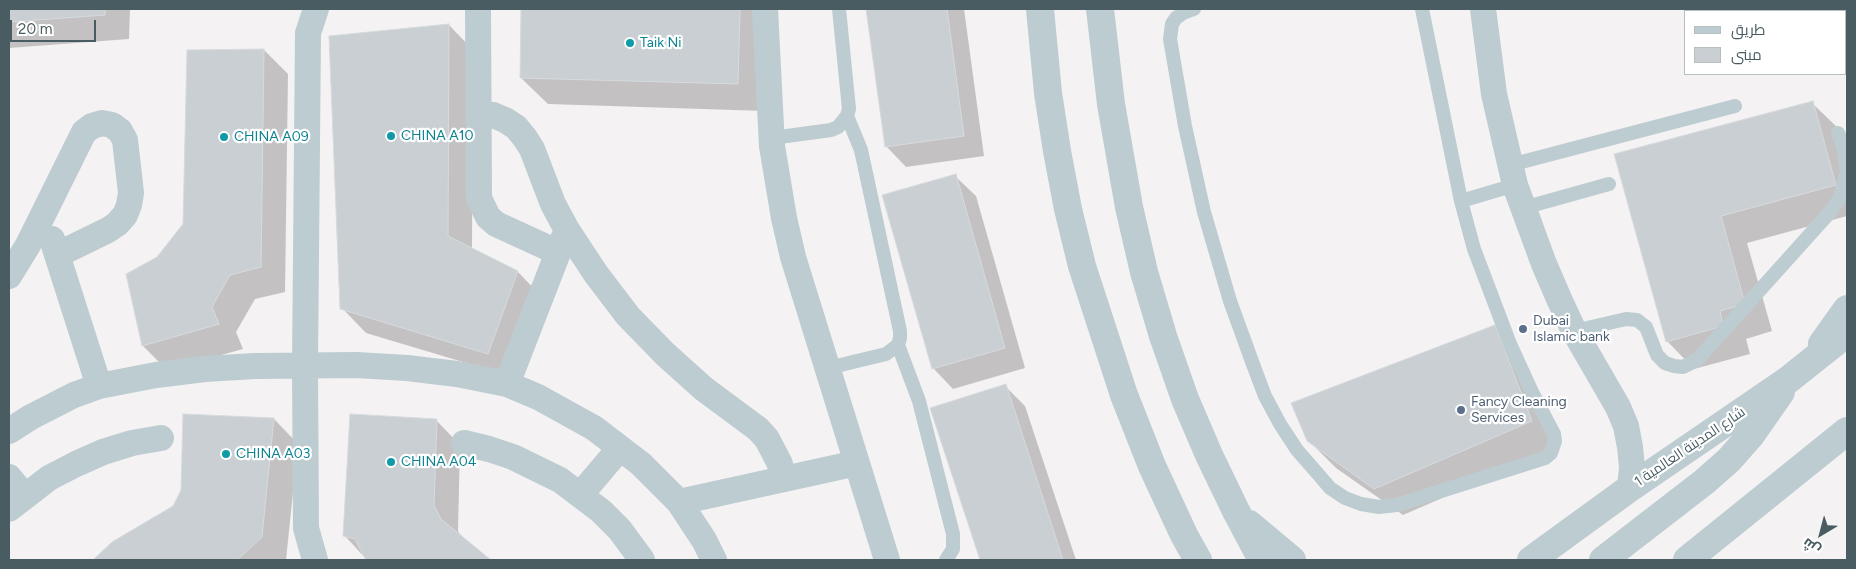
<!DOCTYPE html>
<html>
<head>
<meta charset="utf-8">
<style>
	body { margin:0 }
	#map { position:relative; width:1856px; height:569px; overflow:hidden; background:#f5f2f3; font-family:Figtree,Cairo,sans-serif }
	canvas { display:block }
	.frame { position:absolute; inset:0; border:10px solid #485c62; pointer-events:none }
	.legend { position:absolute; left:1684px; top:10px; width:162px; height:65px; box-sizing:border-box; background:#fff; border:1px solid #b6bec0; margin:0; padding:6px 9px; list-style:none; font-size:15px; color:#485c62 }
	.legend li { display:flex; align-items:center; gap:10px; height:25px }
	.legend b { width:25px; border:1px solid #b6bec0 }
	.north { position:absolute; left:1796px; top:509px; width:50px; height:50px; -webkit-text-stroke:4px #fff; paint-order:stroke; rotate:217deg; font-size:14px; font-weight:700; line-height:20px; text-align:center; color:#485c62 }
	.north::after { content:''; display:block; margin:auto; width:18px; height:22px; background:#485c62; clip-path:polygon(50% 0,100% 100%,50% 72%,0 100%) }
	.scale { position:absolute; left:10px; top:20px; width:86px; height:22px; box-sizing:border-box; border:2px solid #485c62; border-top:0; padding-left:6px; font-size:15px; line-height:18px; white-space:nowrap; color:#485c62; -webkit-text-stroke:4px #fff; paint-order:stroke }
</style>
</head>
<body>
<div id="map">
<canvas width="1856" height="569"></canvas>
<div class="frame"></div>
<ul class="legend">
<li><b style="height:6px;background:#bcccd0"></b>طريق</li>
<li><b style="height:14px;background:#c9cfd2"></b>مبنى</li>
</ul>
<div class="north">ش</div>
<div class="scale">20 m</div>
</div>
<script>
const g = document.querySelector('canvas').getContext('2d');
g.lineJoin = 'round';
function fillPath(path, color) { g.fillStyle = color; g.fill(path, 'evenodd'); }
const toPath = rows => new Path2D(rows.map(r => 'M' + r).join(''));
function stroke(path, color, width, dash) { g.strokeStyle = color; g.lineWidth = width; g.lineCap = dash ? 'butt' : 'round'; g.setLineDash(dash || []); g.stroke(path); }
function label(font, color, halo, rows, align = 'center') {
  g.font = font + ' Figtree,Cairo,sans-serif'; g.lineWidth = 4.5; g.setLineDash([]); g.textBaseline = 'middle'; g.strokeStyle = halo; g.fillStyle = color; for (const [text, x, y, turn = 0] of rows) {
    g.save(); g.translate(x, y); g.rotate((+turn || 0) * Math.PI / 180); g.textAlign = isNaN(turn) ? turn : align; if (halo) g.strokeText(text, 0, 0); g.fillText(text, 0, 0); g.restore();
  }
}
fillPath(toPath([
	[9,9,130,9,129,39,9,48],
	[523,9,767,9,765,111,548,104,521,78],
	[868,9,964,9,984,156,906,167,886,146],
	[449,25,473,50,472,249,518,272,542,297,513,377,366,333,342,308],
	[264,50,288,74,285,292,255,299,236,332,243,349,167,370,143,346,184,225],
	[1812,103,1840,130,1847,158,1847,216,1747,243,1772,331,1746,339,1750,354,1694,369,1667,341,1616,155],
	[955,176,976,196,1025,368,953,389,933,368],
	[1495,326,1522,354,1558,448,1403,515,1336,468,1308,440],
	[1005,386,1025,406,1076,560,981,560,932,409],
	[274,419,298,444,286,560,94,560,113,543,174,506],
	[436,420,460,445,458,531,462,538,489,560,367,560,345,536]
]), '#0003');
const building = toPath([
	[9,9,105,9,105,15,9,22,9,9],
	[521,9,740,9,738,84,520,78,521,9],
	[866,9,947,9,964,136,885,147,866,9],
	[449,24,448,236,518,271,488,354,340,309,329,36,449,24],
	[264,49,261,267,230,275,212,307,219,324,142,346,126,274,157,257,183,224,187,50,264,49],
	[1813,101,1836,185,1721,216,1745,304,1720,311,1723,326,1666,342,1614,154,1813,101],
	[956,174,1005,348,932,369,882,195,956,174],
	[1495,325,1532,421,1374,489,1307,441,1291,403,1495,325],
	[1006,384,1063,560,980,560,930,408,1006,384],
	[183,414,274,418,262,537,237,560,93,560,112,542,173,506,181,490,183,414],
	[350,414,437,419,434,505,441,519,491,560,366,560,355,539,343,536,350,414]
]);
fillPath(building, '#c9cfd2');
stroke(building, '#d6dade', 1);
stroke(toPath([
	[1194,9,1183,13,1176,18,1172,24,1170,39,1185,126,1204,212,1230,301,1254,367,1265,396,1280,424,1297,450,1318,474,1330,488,1345,498,1361,504,1379,507,1397,505,1545,458,1551,453,1555,441,1554,434,1531,390,1510,344,1474,249,1461,201,1422,9],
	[772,138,831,130,838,127,847,116,849,109,839,9],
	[1510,165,1735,106],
	[1461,201,1515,185],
	[1523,208,1609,184],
	[1574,331,1626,319,1637,320,1646,327,1657,355,1665,363,1674,366,1683,367,1697,360,1831,211,1840,198,1847,171,1843,145,1838,133],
	[898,345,919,401,953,534,953,549,946,560],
	[828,368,886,354,898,345,900,338,900,331,861,150,847,116]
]), '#bcccd0', 14);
stroke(toPath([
	[478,9,479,198,488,217,496,224,557,252],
	[765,9,772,146,784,218,793,257,887,560],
	[1483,9,1494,94,1515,185,1544,264,1560,301,1574,331,1618,407,1626,426,1630,447,1632,467,1630,488],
	[479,114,493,115,505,120,516,127,525,138,532,149,553,204,567,230,596,274,628,316,665,354,704,389,758,429,767,439,780,464,782,478],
	[52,239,99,386],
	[9,276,28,245,84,132,92,126,102,123,112,125,120,131,125,140,131,193,129,205,125,215,117,224,108,230,57,255],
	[507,384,564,237],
	[9,431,31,417,74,395,99,386,156,375,205,369,255,366,356,365,407,368,457,374,507,384,538,397,594,428,641,464,679,502,704,540,714,560],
	[464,443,489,449,513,457,560,480,601,511,620,530,642,560],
	[9,477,24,495],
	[581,494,620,448],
	[679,502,857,463],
	[9,509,49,478,76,464,103,452,132,443,161,438],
	[315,560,306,528,305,366,308,33,316,9]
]), '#bcccd0', 26);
stroke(toPath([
	[1040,9,1048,93,1057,151,1068,209,1082,266,1124,395,1152,466,1184,535,1198,560],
	[1100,9,1111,104,1129,207,1144,272,1163,336,1185,399,1209,455,1236,511,1262,560],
	[1822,344,1847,309],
	[1249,524,1292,560],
	[1531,560,1630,488,1788,380,1847,333],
	[1603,560,1704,482,1729,460,1751,435,1781,392],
	[1687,560,1847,431]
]), '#bcccd0', 28);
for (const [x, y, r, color] of [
	[630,43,5,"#0f9aa8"],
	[391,136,5,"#0f9aa8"],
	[224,137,5,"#0f9aa8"],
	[1523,329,5,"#5c6f8a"],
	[1461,410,5,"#5c6f8a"],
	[226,454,5,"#0f9aa8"],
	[391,462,5,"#0f9aa8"]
]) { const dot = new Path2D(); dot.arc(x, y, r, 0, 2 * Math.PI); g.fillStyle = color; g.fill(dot); stroke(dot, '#fff', 2); }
label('14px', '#0d838f', '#fff', [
	["Taik Ni",640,43],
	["CHINA A10",401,136],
	["CHINA A09",234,137],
	["CHINA A03",236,454],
	["CHINA A04",401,462]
], 'left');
label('14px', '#4e5e75', '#fff', [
	["Dubai",1533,321],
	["Islamic bank",1533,337],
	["Fancy Cleaning",1471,402],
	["Services",1471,418]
], 'left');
label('14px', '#485c62', '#fff', [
	["شارع المدينة العالمية 1",1690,447,-34]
]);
</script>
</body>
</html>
